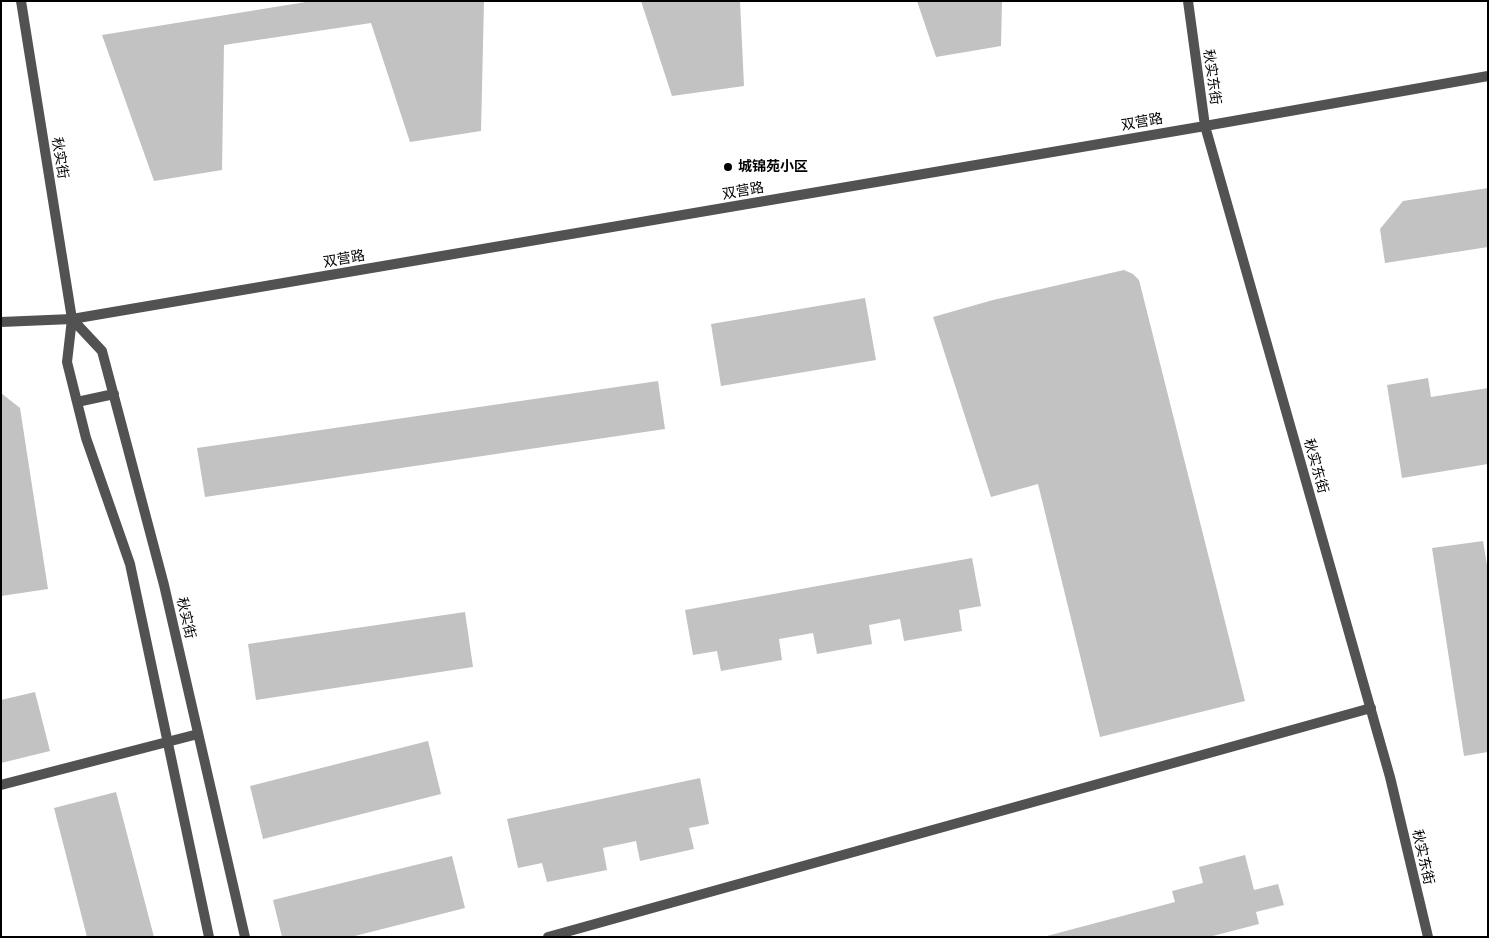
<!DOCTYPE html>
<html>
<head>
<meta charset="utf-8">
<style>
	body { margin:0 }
	#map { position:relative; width:1489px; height:938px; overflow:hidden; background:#fff; font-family:"Asap Condensed",sans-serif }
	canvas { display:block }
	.frame { position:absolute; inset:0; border:2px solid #000; pointer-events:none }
</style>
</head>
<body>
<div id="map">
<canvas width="1489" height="938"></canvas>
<div class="frame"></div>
</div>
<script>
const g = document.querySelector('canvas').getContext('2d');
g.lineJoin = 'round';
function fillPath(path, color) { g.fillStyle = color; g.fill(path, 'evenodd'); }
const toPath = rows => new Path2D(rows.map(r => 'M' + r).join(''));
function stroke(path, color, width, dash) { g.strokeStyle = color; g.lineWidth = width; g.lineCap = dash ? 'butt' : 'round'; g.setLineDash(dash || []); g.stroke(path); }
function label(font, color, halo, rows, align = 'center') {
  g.font = font + ' "Asap Condensed","Noto Sans SC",sans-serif'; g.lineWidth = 4; g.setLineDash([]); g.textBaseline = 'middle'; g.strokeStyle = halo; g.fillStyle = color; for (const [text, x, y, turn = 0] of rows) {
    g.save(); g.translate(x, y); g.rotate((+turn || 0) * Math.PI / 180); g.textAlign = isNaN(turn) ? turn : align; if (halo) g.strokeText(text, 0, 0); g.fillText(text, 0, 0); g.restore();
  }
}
fillPath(toPath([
	[312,1,484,1,481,131,410,142,371,23,224,45,222,170,154,181,102,35],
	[641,1,740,1,744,86,672,96],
	[917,1,1002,1,1001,46,936,57],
	[1488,188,1488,247,1385,263,1380,229,1403,201],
	[1124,270,1133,274,1139,280,1245,701,1100,737,1038,484,991,497,933,317,993,300],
	[865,298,876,360,721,386,711,324],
	[1428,378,1431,397,1488,388,1488,464,1402,478,1387,385],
	[658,381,665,429,205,497,197,448],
	[1,393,20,408,48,589,1,596],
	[1483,541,1488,571,1488,752,1464,756,1432,548],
	[972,558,981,606,959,610,962,631,904,641,900,619,869,625,872,644,817,654,813,633,779,639,782,660,721,671,717,651,693,655,685,610],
	[465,612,473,667,256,700,248,644],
	[35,692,50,751,1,763,1,700],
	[428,741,441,794,263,839,250,786],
	[700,778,709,824,689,828,694,849,640,861,636,841,603,848,607,870,547,882,542,863,518,868,507,819],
	[116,792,154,937,87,937,54,808],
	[1245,855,1254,890,1278,884,1284,905,1256,912,1259,924,1209,937,1043,937,1175,902,1172,891,1203,883,1199,867],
	[452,856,465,908,351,937,282,937,273,900]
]), '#c2c2c2');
stroke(toPath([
	[1,785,198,734]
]), '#525252', 10);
stroke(toPath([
	[548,937,1371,708]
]), '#525252', 10);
stroke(toPath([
	[21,1,72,319,67,362,86,438,130,564,209,937],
	[1188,1,1205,126,1390,777,1428,937],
	[72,319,102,351,164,585,245,937],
	[1,322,72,319,1205,126,1488,76],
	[77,402,114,394]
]), '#525252', 10);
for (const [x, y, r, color] of [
	[728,167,5,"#000"]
]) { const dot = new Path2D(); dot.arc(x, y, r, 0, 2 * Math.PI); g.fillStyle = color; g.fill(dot); stroke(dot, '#fff', 2); }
label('14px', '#000', '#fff', [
	["秋实东街",1212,77,82],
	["双营路",1142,122,-10],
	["秋实街",60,158,81],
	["双营路",743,191,-10],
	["双营路",344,259,-10],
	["秋实东街",1316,466,74],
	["秋实街",186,618,77],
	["秋实东街",1423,857,77]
]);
label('bold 14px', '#000', '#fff', [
	["城锦苑小区",738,167]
], 'left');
</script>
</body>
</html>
